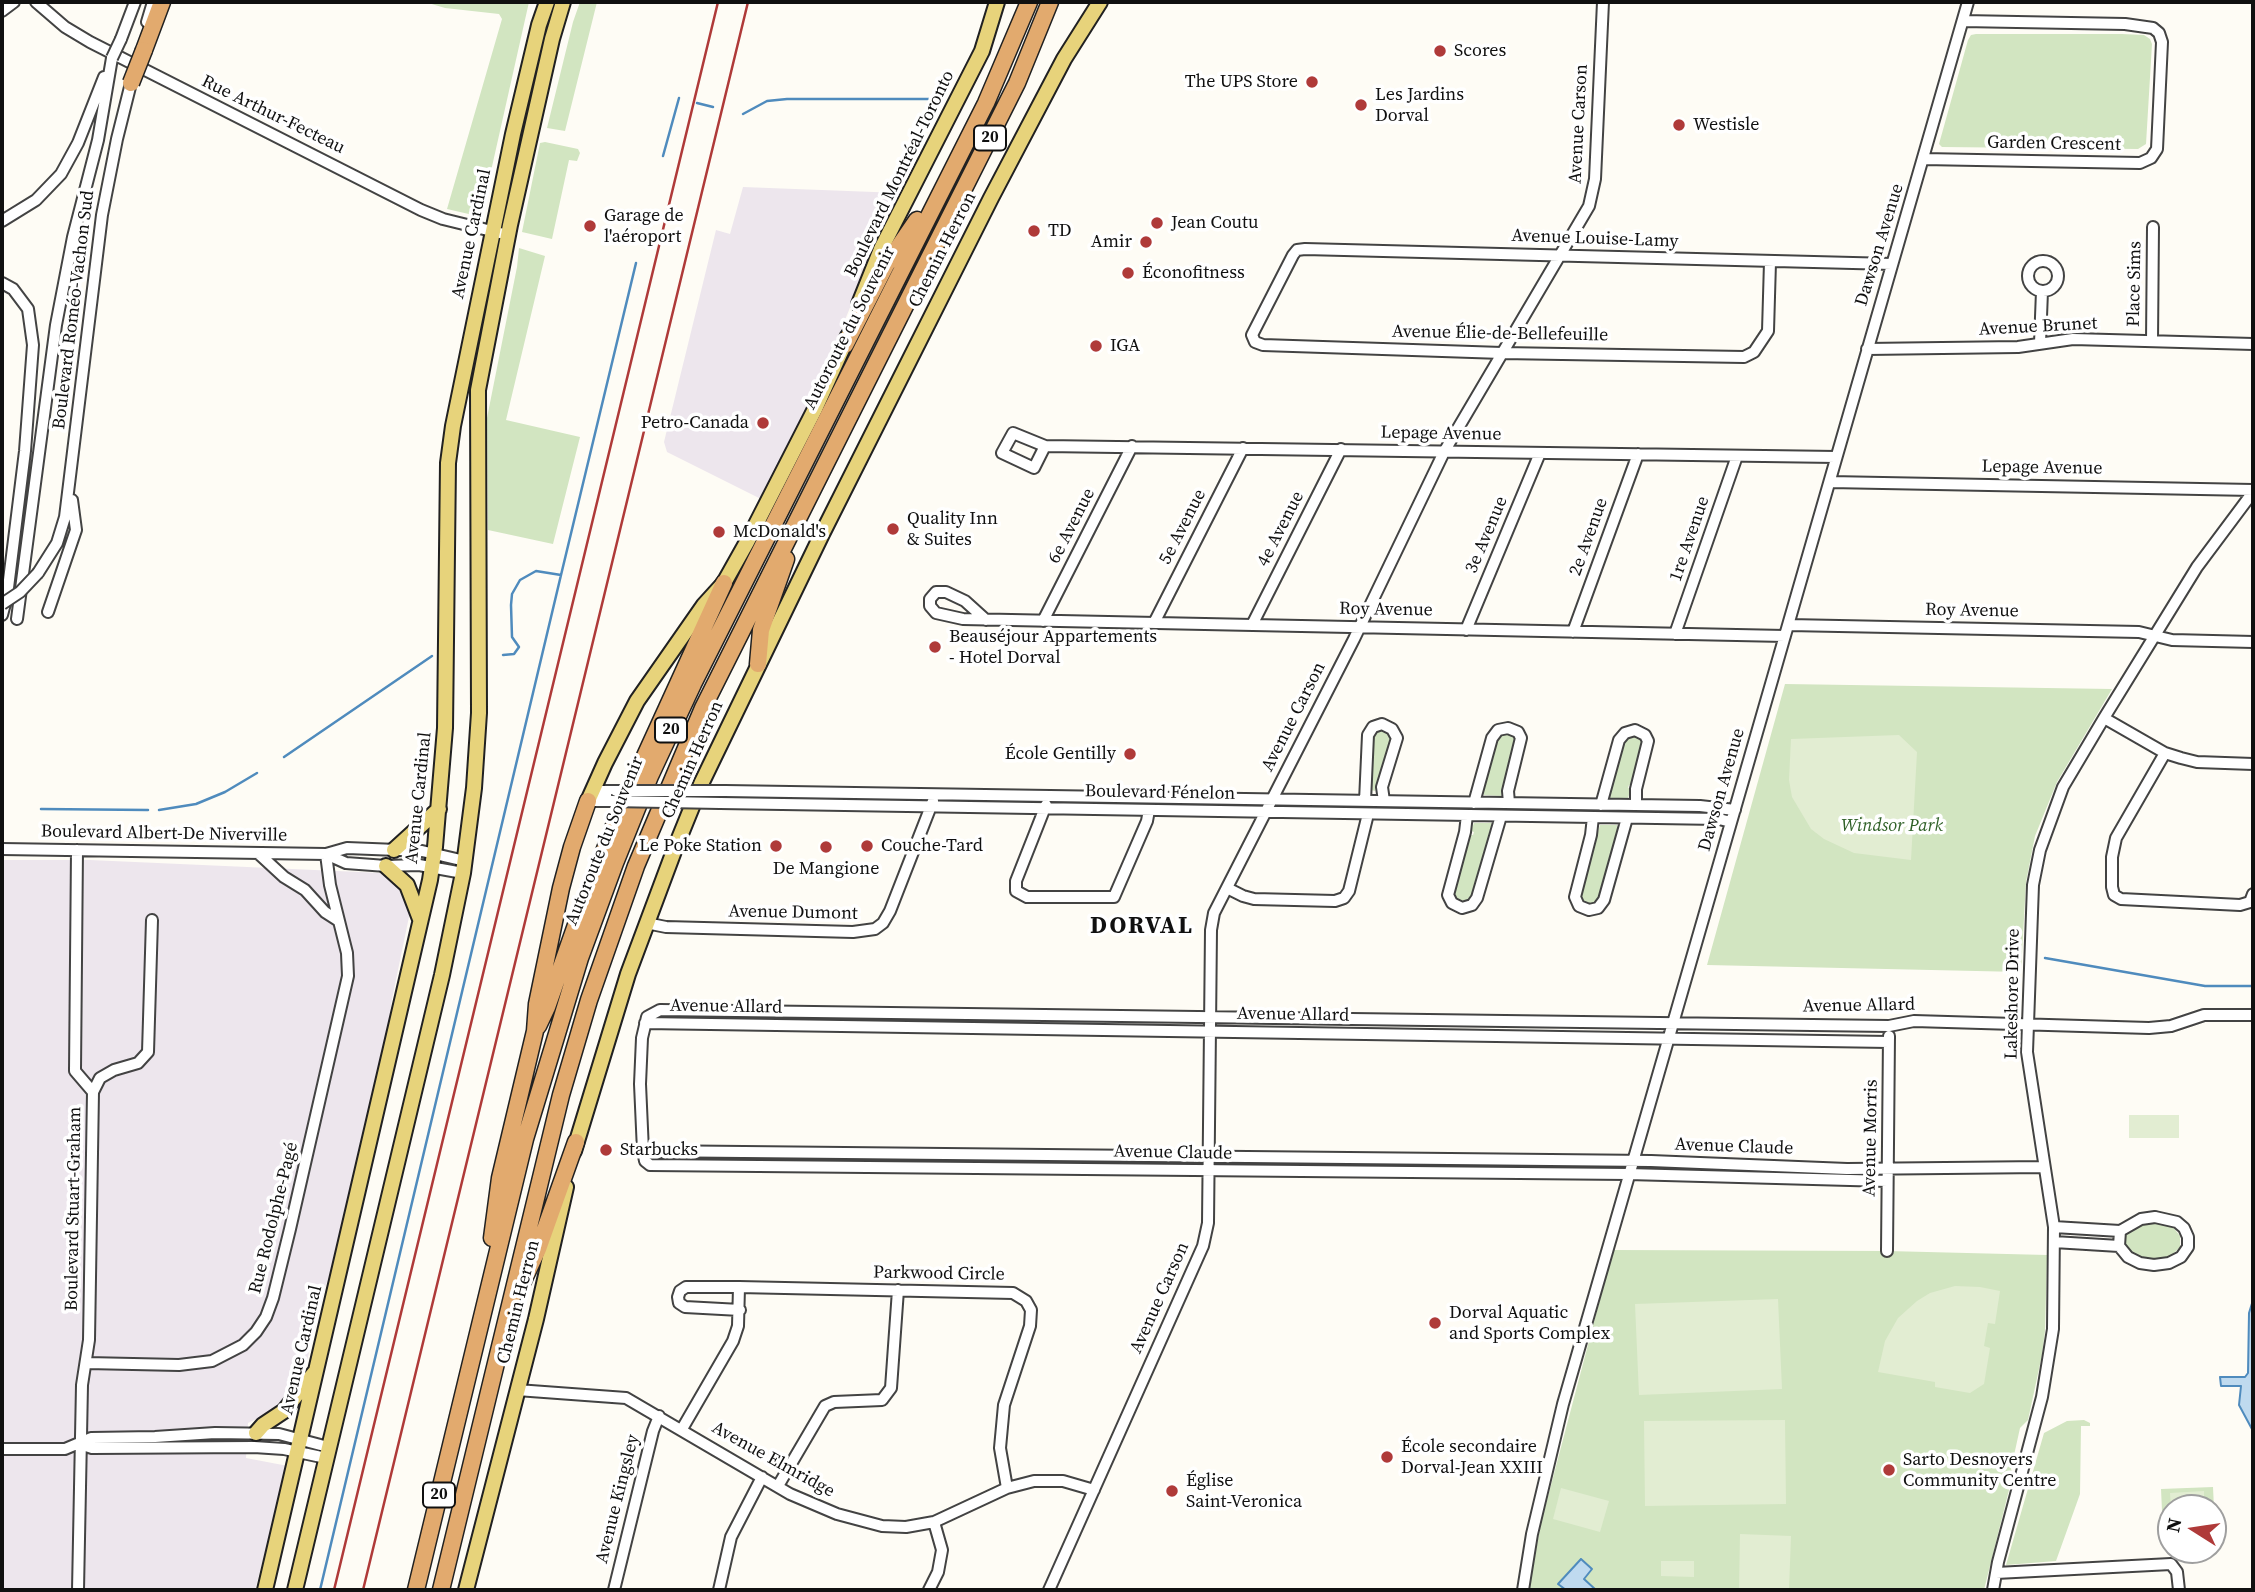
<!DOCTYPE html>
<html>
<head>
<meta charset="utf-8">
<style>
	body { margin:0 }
	#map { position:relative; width:2255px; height:1592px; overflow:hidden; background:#fefcf5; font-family:"Source Serif 4",serif }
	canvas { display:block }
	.frame { position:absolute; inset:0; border:4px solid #101010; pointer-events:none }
	.north { position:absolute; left:2157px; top:1494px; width:70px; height:70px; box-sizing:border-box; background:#fff; border:2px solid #9f9f9f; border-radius:50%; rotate:282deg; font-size:19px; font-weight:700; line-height:28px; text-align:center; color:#101010 }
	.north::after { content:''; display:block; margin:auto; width:24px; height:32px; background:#af3a39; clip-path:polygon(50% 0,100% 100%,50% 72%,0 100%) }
</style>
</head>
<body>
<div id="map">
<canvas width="2255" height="1592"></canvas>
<div class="frame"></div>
<div class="north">N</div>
</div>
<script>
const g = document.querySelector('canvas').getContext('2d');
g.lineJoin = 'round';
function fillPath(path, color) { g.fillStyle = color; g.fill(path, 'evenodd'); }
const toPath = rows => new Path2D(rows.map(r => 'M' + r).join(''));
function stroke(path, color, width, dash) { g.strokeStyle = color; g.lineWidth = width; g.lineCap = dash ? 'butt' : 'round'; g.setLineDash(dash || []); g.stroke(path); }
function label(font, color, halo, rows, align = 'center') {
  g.font = font + ' "Source Serif 4",serif'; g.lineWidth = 7; g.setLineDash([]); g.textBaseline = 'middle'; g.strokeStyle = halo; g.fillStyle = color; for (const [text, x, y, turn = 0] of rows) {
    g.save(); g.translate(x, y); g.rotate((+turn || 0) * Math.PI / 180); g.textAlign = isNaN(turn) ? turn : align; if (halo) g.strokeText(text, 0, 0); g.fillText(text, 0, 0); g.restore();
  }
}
fillPath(toPath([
	[743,187,900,193,879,236,819,384,761,499,667,452,664,442,716,230,730,234],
	[2,860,90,860,382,873,398,881,410,912,392,999,383,1064,346,1222,325,1288,305,1369,299,1383,281,1407,248,1423,246,1458,288,1466,255,1590,2,1590]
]), '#ede6ed');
fillPath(toPath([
	[425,2,529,2,482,211,473,215,447,209,502,19,499,14,445,8],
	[580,2,597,2,565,131,547,128,573,22],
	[1976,34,2122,34,2144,35,2150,39,2152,44,2146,144,2138,149,1942,147,1939,144,1968,40,1971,35],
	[545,142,578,149,580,153,577,161,569,160,552,239,522,232,540,143],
	[519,248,545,256,506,420,580,437,553,544,488,530,487,418,517,267],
	[1785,684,2112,689,2057,782,2035,836,2026,882,2021,972,1707,965],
	[1379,730,1388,732,1391,743,1375,791,1371,790,1372,739,1374,733],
	[1507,733,1515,739,1515,745,1501,796,1484,795,1482,790,1497,740,1501,735],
	[1634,736,1640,739,1643,745,1632,785,1629,785,1628,788,1631,789,1628,798,1610,798,1609,793,1624,743,1628,737],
	[1474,823,1492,823,1472,896,1468,901,1462,903,1455,898,1454,893,1470,835,1473,835,1474,832,1471,831],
	[1600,825,1617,825,1618,830,1599,898,1595,903,1586,904,1582,900,1581,892],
	[2155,1223,2173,1227,2180,1236,2180,1247,2169,1258,2147,1259,2131,1252,2126,1246,2126,1233,2139,1225],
	[1613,1250,1887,1251,2047,1255,2045,1331,2042,1355,2028,1420,2020,1428,2011,1469,2013,1474,1984,1590,1529,1590,1541,1523],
	[2084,1420,2090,1423,2090,1426,2081,1426,2080,1494,2056,1561,2006,1565,2044,1433,2067,1421],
	[2213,1487,2215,1530,2213,1508,2171,1508,2171,1532,2163,1533,2161,1489]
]), '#d2e5c1');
fillPath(toPath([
	[1899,735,1917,752,1911,860,1854,853,1824,839,1811,829,1792,797,1789,780,1791,739],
	[2129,1115,2179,1115,2179,1138,2129,1138],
	[1955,1286,1980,1287,2000,1291,1995,1324,1988,1323,1984,1346,1990,1348,1984,1384,1970,1393,1935,1387,1935,1382,1878,1372,1885,1341,1898,1318,1917,1301,1930,1293],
	[1778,1299,1782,1389,1639,1395,1635,1304],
	[1785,1420,1786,1504,1645,1506,1644,1421],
	[1561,1488,1609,1501,1600,1532,1553,1519],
	[2204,1491,2204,1507,2171,1508,2170,1493],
	[1740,1534,1791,1536,1789,1590,1739,1590],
	[1661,1561,1694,1561,1694,1577,1661,1576]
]), '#e2edd2');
const water = toPath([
	[2253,1300,2253,1431,2239,1405,2241,1386,2221,1386,2220,1377,2245,1377,2248,1373,2249,1313,2253,1300],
	[1581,1559,1592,1569,1584,1579,1596,1590,1566,1590,1558,1584,1581,1559]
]);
fillPath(water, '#bfdaef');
stroke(water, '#4f8bbd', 2);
stroke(toPath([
	[697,103,713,107],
	[743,114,767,101,787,99,942,99],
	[663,156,679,98],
	[503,655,514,654,519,647,512,637,511,605,512,594,520,580,536,571,561,575,636,263],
	[284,757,432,656],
	[41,809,148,810],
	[159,810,196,804,225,792,257,773],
	[2045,958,2205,986,2253,986],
	[320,1590,561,575]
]), '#4f8bbd', 2.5);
const minor = toPath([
	[36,2,65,27,90,42,421,210,443,219,508,235],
	[2,11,14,2],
	[147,22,153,2],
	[121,39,135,2],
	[1923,159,2140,163,2151,158,2157,149,2162,42,2159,33,2153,28,2125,24,1963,21],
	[2,221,36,200,61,174,78,143,104,77],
	'2028 276a15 15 0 1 1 30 0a15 15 0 1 1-30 0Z',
	[1770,262,1768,331,1754,352,1744,357,1502,353,1263,345,1255,342,1252,335,1293,255,1297,250,1305,249,1892,264],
	[2,283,13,289,28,309,33,345,25,451,7,596,2,615],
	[2152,341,2153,227],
	[2040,343,2042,291],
	[1867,349,2018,347,2073,339,2253,344],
	[1045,446,1034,468,1002,453,1013,433,1045,446,1836,457],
	[1830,482,2253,490],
	[38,573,57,543,65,517,102,215,117,139,131,83],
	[48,612,76,530,72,500],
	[17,619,56,325,73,237,98,140,112,58],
	[986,620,965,601,946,592,936,592,930,599,930,606,936,613,963,619,1785,636],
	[1043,621,1132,446],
	[1154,623,1243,448],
	[1252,625,1341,449],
	[1789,625,2139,632,2172,640,2253,642],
	[1466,630,1540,453],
	[1573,632,1638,454],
	[1675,634,1737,456],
	[2104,718,2165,753,2181,758,2197,762,2253,764],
	[2165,753,2116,838,2112,857,2112,887,2114,895,2121,899,2240,905,2250,902,2253,894],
	[592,791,616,791],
	[725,791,1700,806,1735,810],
	[588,801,611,801],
	[1365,801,1368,735,1373,727,1382,724,1392,729,1397,738,1382,787,1384,801],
	[720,803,1719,819,1731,822],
	[1474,803,1492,738,1498,730,1508,728,1518,732,1521,738,1508,791,1509,803],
	[1046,805,1016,881,1016,891,1027,897,1114,897,1147,821,1149,810],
	[1601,805,1619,740,1625,733,1635,730,1645,735,1648,741,1636,789,1636,805],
	[1467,815,1465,832,1448,895,1452,903,1462,908,1472,905,1477,898,1501,816],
	[1593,817,1591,835,1575,897,1579,906,1589,910,1598,908,1604,900,1627,818],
	[2,849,326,854,347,848,422,851,465,861],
	[77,850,75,1071,93,1092],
	[258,853,284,877,305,890,325,912,339,921],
	[326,854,346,863,386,866,419,865,463,873],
	[1227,888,1243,896,1254,899,1335,901,1344,898,1349,891,1368,814],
	[646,923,666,927,853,932,875,929,883,923,890,911,933,801],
	[645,1023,1889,1042],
	[643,1151,1651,1161,1847,1169,2044,1167],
	[1887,1181,1628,1174,650,1165,645,1161,643,1151,640,1084,642,1038,647,1017,660,1010,1889,1026,1914,1021,2149,1028,2171,1026,2204,1015,2253,1015],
	[2155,1217,2177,1222,2184,1228,2188,1237,2188,1247,2181,1257,2169,1263,2154,1265,2140,1263,2128,1257,2119,1246,2120,1231,2141,1219,2155,1217],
	[2054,1227,2120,1231],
	[2054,1242,2119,1246],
	[1887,1251,1889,1036],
	[739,1287,686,1287,680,1291,678,1297,679,1303,685,1307,740,1310],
	[87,1363,179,1365,212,1361,243,1345,256,1332,266,1317,273,1298,290,1229,348,976,347,953,330,885,326,854],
	[517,1390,626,1398,790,1494,837,1514,882,1526,906,1527,934,1522,1007,1488,1034,1481,1063,1481,1094,1490],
	[682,1429,733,1341,738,1326,739,1287,1013,1293,1026,1301,1031,1310,1030,1326,1004,1405,1000,1448,1007,1488],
	[80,1444,92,1448,254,1447,284,1449,326,1458],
	[2,1449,65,1449,91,1438,155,1437,215,1433,279,1434,328,1447],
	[778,1486,825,1406,834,1402,882,1400,891,1388,898,1290],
	[1996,1573,2171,1564,2177,1572,2179,1590],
	[78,1590,82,1385,89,1340,93,1092,100,1078,114,1070,138,1063,148,1052,152,920],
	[614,1590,653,1431,659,1416],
	[719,1590,731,1537,762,1477],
	[929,1590,938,1572,942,1550,934,1522],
	[1049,1590,1203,1246,1208,1223,1211,930,1214,913,1354,639,1444,452,1589,206,1595,179,1603,2],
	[1523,1590,1532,1534,1563,1404,1968,2],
	[1993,1590,1998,1562,2042,1397,2053,1329,2054,1227,2027,1052,2033,885,2040,850,2063,787,2104,718,2197,567,2253,492]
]);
const major = toPath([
	[859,304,881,249,982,51,997,2],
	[588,801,605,763,637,701,704,605,724,583,747,542,815,409,848,336],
	[394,850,439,809],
	[386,866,407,885,420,919],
	[574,1151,628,974,674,851,702,782,822,534,991,198,1064,59,1100,2],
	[256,1433,263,1425,284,1411,314,1373],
	[265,1590,430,880,435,847,445,728,448,463,453,426,513,134,539,25,547,2],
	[295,1590,442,975,463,873,474,788,479,713,478,390,510,225,552,39,563,2],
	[466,1590,536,1319,566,1187]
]);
const highway = toPath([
	[144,50,162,2],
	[845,345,886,265,917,220],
	[758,664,761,630,786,559],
	[538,1026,547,1007,581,911,619,813,724,583],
	[492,1238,500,1178,535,1031,537,1004,561,888,572,847,588,801],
	[522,1283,538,1249,576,1142],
	[416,1590,525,1139,580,958,615,863,650,776,693,684,986,103,1029,2],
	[441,1590,561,1095,589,1000,636,866,703,708,1017,83,1050,2]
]);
stroke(minor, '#434343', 14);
stroke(major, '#212121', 18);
stroke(highway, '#212121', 19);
stroke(minor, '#fff', 10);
stroke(major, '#e7d37b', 14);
stroke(highway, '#e2aa6e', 16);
stroke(toPath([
	[334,1590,718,2],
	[363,1590,748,2]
]), '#af3a39', 2.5);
const minorBridge = toPath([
	[112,58,121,39],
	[2,604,20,592,38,573],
	[616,791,725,791],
	[611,801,720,803]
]);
const highwayBridge = toPath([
	[131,83,144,50]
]);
stroke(minorBridge, '#434343', 14, []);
stroke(highwayBridge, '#212121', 19, []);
stroke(minorBridge, '#fff', 10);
stroke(highwayBridge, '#e2aa6e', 16);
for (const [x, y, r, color] of [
	[1440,51,7,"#af3a39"],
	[1312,82,7,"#af3a39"],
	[1361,105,7,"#af3a39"],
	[1679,125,7,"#af3a39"],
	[1157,223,7,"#af3a39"],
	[590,226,7,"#af3a39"],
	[1034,231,7,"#af3a39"],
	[1146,242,7,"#af3a39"],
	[1128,273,7,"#af3a39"],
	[1096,346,7,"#af3a39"],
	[763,423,7,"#af3a39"],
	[893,529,7,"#af3a39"],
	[719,532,7,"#af3a39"],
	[935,647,7,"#af3a39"],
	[1130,754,7,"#af3a39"],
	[776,846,7,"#af3a39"],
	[867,846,7,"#af3a39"],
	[826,847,7,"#af3a39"],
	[606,1150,7,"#af3a39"],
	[1435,1323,7,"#af3a39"],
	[1387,1457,7,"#af3a39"],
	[1889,1470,7,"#af3a39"],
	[1172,1491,7,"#af3a39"]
]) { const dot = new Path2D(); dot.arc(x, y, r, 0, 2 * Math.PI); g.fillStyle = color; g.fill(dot); stroke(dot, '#fff', 2.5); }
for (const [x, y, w] of [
	[990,138,32],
	[671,730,32],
	[439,1495,32]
]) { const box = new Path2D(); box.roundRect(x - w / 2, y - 12.5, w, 25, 5); g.fillStyle = '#fff'; g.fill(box); stroke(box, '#101010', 2); }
label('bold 16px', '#101010', null, [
	["20",990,138],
	["20",671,730],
	["20",439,1495]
]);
label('18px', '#101010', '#fff', [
	["Scores",1454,51],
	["The UPS Store",1298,82,"right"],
	["Les Jardins",1375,95],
	["Dorval",1375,116],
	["Westisle",1693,125],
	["Garage de",604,216],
	["l'aéroport",604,237],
	["Jean Coutu",1171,223],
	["TD",1048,231],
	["Amir",1132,242,"right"],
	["Éconofitness",1142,273],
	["IGA",1110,346],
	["Petro-Canada",749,423,"right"],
	["Quality Inn",907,519],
	["& Suites",907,540],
	["McDonald's",733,532],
	["Beauséjour Appartements",949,637],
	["- Hotel Dorval",949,658],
	["École Gentilly",1116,754,"right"],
	["Le Poke Station",762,846,"right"],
	["Couche-Tard",881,846],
	["De Mangione",826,869,"center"],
	["Starbucks",620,1150],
	["Dorval Aquatic",1449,1313],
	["and Sports Complex",1449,1334],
	["École secondaire",1401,1447],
	["Dorval-Jean XXIII",1401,1468],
	["Sarto Desnoyers",1903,1460],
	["Community Centre",1903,1481],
	["Église",1186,1481],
	["Saint-Veronica",1186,1502]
], 'left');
label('18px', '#101010', '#fff', [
	["Rue Arthur-Fecteau",273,115,26],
	["Avenue Carson",1579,124,-87],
	["Garden Crescent",2054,144,1],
	["Boulevard Montréal-Toronto",900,174,-64],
	["Avenue Cardinal",472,234,-78],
	["Avenue Louise-Lamy",1595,239,2],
	["Dawson Avenue",1880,245,-73],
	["Chemin Herron",943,250,-63],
	["Place Sims",2135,284,-89],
	["Boulevard Roméo-Vachon Sud",74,310,-83],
	["Avenue Brunet",2038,327,-3],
	["Autoroute du Souvenir",850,328,-63],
	["Avenue Élie-de-Bellefeuille",1500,334,1],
	["Lepage Avenue",1441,434,1],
	["Lepage Avenue",2042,468,1],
	["6e Avenue",1072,526,-63],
	["5e Avenue",1183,527,-63],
	["4e Avenue",1281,529,-63],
	["3e Avenue",1487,535,-67],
	["2e Avenue",1589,537,-70],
	["1re Avenue",1690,539,-71],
	["Roy Avenue",1386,610,1],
	["Roy Avenue",1972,611,1],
	["Avenue Carson",1294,717,-63],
	["Chemin Herron",693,760,-66],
	["Dawson Avenue",1722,790,-74],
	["Boulevard Fénelon",1160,793,1],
	["Avenue Cardinal",419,798,-84],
	["Boulevard Albert-De Niverville",164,834,1],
	["Autoroute du Souvenir",605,841,-68],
	["Avenue Dumont",793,913,1],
	["Lakeshore Drive",2013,994,-89],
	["Avenue Allard",1859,1006,-1],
	["Avenue Allard",726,1007,1],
	["Avenue Allard",1293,1015,1],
	["Avenue Morris",1871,1138,-89],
	["Avenue Claude",1734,1147,2],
	["Avenue Claude",1173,1153,1],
	["Boulevard Stuart-Graham",74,1209,-89],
	["Rue Rodolphe-Pagé",274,1218,-76],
	["Parkwood Circle",939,1274,1],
	["Avenue Carson",1160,1298,-66],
	["Chemin Herron",519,1302,-76],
	["Avenue Cardinal",302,1350,-77],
	["Avenue Elmridge",773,1460,29],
	["Avenue Kingsley",618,1499,-76]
]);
label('italic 18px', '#306128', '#fff', [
	["Windsor Park",1892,826]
]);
g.letterSpacing = '2px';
label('bold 24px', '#101010', '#fff', [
	["DORVAL",1142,927]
]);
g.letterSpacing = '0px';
</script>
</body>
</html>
